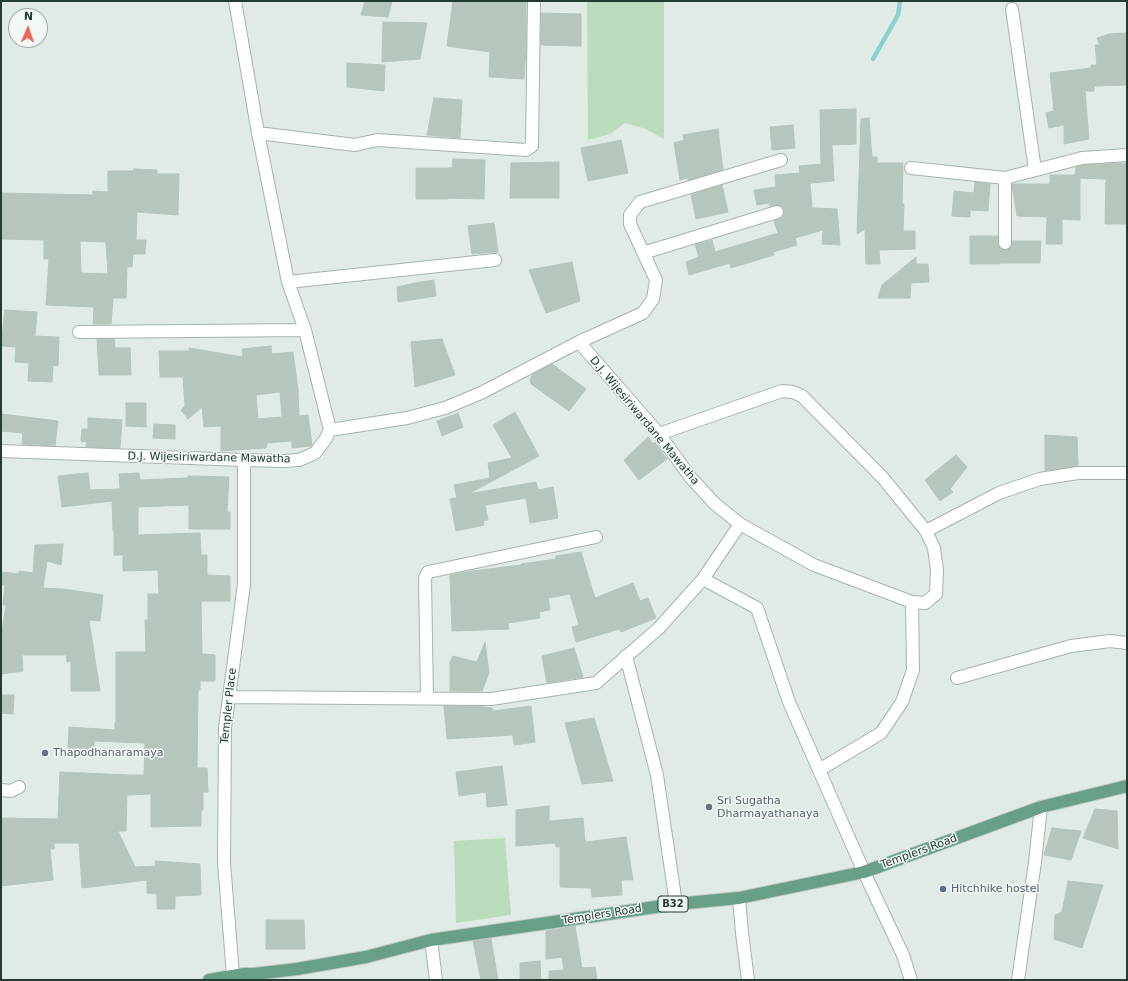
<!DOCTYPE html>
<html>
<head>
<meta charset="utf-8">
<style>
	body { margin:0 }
	#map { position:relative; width:1128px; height:981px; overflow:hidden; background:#e1ebe5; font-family:"DejaVu Sans",sans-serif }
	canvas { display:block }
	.frame { position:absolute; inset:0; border:2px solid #223c30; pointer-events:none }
	.north { position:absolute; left:8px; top:8px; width:40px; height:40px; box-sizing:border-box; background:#f2f8f4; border:1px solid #9fada6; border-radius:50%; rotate:2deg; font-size:11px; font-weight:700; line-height:16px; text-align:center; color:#223c30 }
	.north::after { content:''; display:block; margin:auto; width:14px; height:18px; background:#ef655c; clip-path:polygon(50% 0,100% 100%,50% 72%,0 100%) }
</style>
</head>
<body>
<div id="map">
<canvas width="1128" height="981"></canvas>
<div class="frame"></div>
<div class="north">N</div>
</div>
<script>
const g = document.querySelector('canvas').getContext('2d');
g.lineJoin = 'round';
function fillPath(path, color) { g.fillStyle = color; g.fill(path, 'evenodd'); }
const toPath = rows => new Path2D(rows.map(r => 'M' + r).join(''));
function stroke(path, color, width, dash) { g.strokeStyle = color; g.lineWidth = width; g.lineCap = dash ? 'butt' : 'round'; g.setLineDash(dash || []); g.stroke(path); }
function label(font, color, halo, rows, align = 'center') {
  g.font = font + ' "DejaVu Sans",sans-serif'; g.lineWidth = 3; g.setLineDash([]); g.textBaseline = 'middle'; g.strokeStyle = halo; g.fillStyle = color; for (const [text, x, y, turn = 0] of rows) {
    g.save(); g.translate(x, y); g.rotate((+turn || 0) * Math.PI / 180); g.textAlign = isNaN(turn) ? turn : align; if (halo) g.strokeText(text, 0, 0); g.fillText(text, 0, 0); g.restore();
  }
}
fillPath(toPath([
	[587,1,664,1,664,139,646,129,625,123,610,134,588,140],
	[505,838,511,915,456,923,454,841]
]), '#badcbd');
stroke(toPath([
	[873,59,898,15,900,1]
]), '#8ad0ce', 4.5);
const building = toPath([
	[365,1,392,1,388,17,361,15,365,1],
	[453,1,526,1,526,47,524,79,489,77,490,52,447,46,453,1],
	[541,13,581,14,581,46,541,45,541,13],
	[383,22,427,23,420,59,382,62,383,22],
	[1127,33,1127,85,1094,86,1094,91,1085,91,1089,139,1064,144,1064,125,1049,128,1046,113,1054,111,1050,73,1091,68,1091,65,1097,65,1095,45,1100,45,1097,38,1109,34,1127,33],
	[347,63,385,65,384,91,347,87,347,63],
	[434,98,462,100,460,138,427,135,434,98],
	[856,109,856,144,832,145,834,181,810,183,812,208,837,209,840,245,822,244,823,230,795,238,797,245,773,252,774,255,731,268,730,263,689,275,686,262,699,257,695,245,712,240,715,252,778,233,774,221,783,217,784,213,784,209,782,206,778,205,770,206,769,203,757,205,754,190,776,187,775,175,800,173,799,166,821,164,820,110,856,109],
	[869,118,872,157,877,157,877,163,903,163,902,204,904,204,903,231,915,231,915,249,879,250,880,264,866,264,865,229,857,234,861,119,869,118],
	[793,125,795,148,772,150,770,127,793,125],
	[718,129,723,170,688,180,687,178,680,180,674,143,684,140,683,135,718,129],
	[621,140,628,173,588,181,581,148,621,140],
	[453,159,485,160,484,199,448,198,448,199,416,199,416,168,452,168,453,159],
	[559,162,559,198,510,198,511,163,559,162],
	[1127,163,1127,224,1105,224,1106,179,1080,178,1080,220,1062,219,1062,244,1046,244,1047,217,1017,216,1012,184,1050,184,1050,175,1075,175,1076,167,1083,165,1127,163],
	[134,169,157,170,157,174,179,174,178,215,137,212,136,240,146,240,145,254,133,254,132,267,127,267,126,298,113,298,111,324,93,324,94,307,46,305,49,259,44,259,44,240,1,239,1,193,93,195,93,191,108,192,108,171,134,171,134,169],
	[80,241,106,242,108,274,81,273,80,241],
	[975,182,990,184,988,211,970,210,970,217,952,216,954,191,974,193,975,182],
	[722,185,728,212,696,219,691,195,722,185],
	[494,223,498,252,472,254,468,226,494,223],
	[970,236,998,236,998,246,1001,249,1005,250,1008,250,1011,247,1012,241,1041,241,1040,263,1000,263,1000,264,970,264,970,236],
	[916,257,916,264,928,264,929,282,911,283,910,298,878,298,882,285,916,257],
	[572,262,580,301,546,313,529,270,572,262],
	[434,280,436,296,398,302,397,287,415,283,434,280],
	[5,310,37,312,35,336,59,337,58,366,53,365,52,382,28,381,29,363,15,362,16,347,1,346,5,310],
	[97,339,114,339,115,348,130,348,131,375,99,375,97,339],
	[442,339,455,375,415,387,411,342,442,339],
	[271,346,272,354,293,352,298,390,299,416,308,415,312,445,311,446,292,448,292,441,267,443,266,448,221,451,221,426,204,427,202,407,188,419,181,410,185,406,183,377,160,377,159,351,189,351,189,348,243,357,242,349,271,346],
	[280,392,282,417,258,419,256,395,280,392],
	[552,364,586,389,569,411,531,384,530,379,533,374,552,364],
	[126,403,146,403,146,427,126,426,126,403],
	[515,412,539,456,468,494,536,482,538,490,553,487,558,518,530,523,526,498,485,505,488,520,483,521,484,525,456,531,450,499,457,498,454,485,490,478,488,463,512,458,493,425,515,412],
	[458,413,463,427,442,436,437,421,458,413],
	[1,414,58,421,55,446,22,444,23,433,1,431,1,414],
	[88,418,122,420,120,448,86,447,87,442,81,441,82,429,88,429,88,418],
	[154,424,175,425,175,439,153,438,154,424],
	[1045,435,1077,437,1078,466,1045,471,1045,435],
	[648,437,653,444,655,442,667,459,639,480,624,460,648,437],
	[956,455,967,467,950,489,953,492,940,501,925,480,956,455],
	[88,473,90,490,120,489,119,474,139,473,140,480,188,478,188,476,229,477,227,512,230,512,230,529,189,529,189,505,138,507,138,535,200,533,201,555,207,555,207,575,230,576,230,601,201,601,202,654,215,655,215,681,200,681,200,690,198,690,197,768,207,768,208,792,203,792,203,810,201,810,201,826,151,827,151,794,127,795,126,831,118,831,135,867,156,866,155,861,200,864,201,895,175,896,175,909,157,909,157,894,147,893,147,880,82,888,79,843,54,843,54,849,50,849,53,880,1,886,1,818,58,819,60,772,129,775,144,775,145,743,94,741,94,750,68,748,69,727,115,730,115,722,116,722,116,652,146,652,145,620,148,620,148,594,159,594,158,570,123,571,123,555,114,555,114,531,113,531,112,501,62,507,58,476,88,473],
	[63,544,61,565,47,561,43,588,64,589,103,595,100,621,89,620,100,691,71,691,71,661,67,662,66,655,22,655,23,671,1,674,1,631,2,631,6,605,3,605,5,585,1,585,1,572,19,574,19,571,33,573,35,545,63,544],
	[581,552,595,598,633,583,640,601,648,598,656,618,621,632,619,629,576,642,572,627,579,625,570,594,548,598,550,610,539,612,540,618,508,623,509,629,452,631,450,575,472,571,521,565,521,564,556,559,556,556,581,552],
	[485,642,489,673,482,691,450,691,450,662,453,656,477,662,485,642],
	[574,648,583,677,547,683,542,656,574,648],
	[1,695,14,695,13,714,1,713,1,695],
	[444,706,476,706,492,708,493,711,531,706,535,742,514,745,513,735,447,739,444,706],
	[594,718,613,781,582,784,565,723,594,718],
	[502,766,507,805,487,807,486,792,459,796,456,772,502,766],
	[549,806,549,821,583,818,585,842,626,837,633,880,621,880,622,895,592,897,591,888,560,887,560,847,556,847,556,843,516,846,516,810,549,806],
	[1095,809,1117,811,1118,849,1083,838,1095,809],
	[1052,828,1081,831,1071,860,1044,855,1052,828],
	[1068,881,1103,885,1082,948,1054,939,1055,915,1062,912,1068,881],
	[266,920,304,920,305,949,266,949,266,920],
	[575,926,582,968,595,967,597,980,549,980,549,971,564,970,562,957,546,959,546,931,575,926],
	[491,939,498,980,481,980,473,941,491,939],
	[540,961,541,980,520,980,520,963,540,961]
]);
fillPath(building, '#b7c6bd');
stroke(building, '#b4c5bb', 1);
const minor = toPath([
	[235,1,258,133,288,282,305,330,330,430],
	[1012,9,1035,170],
	[258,133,355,145,377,140,526,150,532,146,534,1],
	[911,168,1005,178,1082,158,1127,155],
	[1005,178,1005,243],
	[643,253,777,212],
	[288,282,495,260],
	[79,332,305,330],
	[579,342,659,434,691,478,715,504,740,524,814,565,912,602,925,603,936,594,937,570,934,548,926,531,883,478,802,396,793,392,782,391,659,434],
	[1,451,244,460,284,461,299,460,315,453,325,440,330,430,407,418,445,408,481,393,579,342,643,313,653,299,656,280,630,224,630,215,640,202,781,160],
	[926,531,999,493,1040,479,1078,473,1127,473],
	[703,579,757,608,789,702,864,872,903,955,911,980],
	[626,656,657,775,676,904],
	[957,678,1071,646,1110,641,1127,643],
	[230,697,491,699,596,683,659,628,703,579,740,524],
	[427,698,425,578,428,572,596,537],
	[819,770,881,733,902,702,913,670,912,602],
	[1,790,11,791,19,787],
	[739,898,742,933,748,980],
	[431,940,436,980],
	[233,975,224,863,225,728,244,584,244,460],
	[1018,980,1035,862,1041,807]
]);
const major = toPath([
	[209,980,244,974,254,974,297,969,366,957,431,940,676,904,739,898,864,872,1041,807,1127,786]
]);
stroke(minor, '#a4b3ab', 14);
stroke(major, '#c1c8c5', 14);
stroke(minor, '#fff', 12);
stroke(major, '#67a087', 12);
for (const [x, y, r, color] of [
	[45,753,4,"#6b7280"],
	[709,807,4,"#6b7280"],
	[943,889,4,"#5c6f8a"]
]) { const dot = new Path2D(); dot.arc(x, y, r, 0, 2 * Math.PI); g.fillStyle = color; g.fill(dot); stroke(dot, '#f2f8f4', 1.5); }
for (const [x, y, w] of [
	[673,904,30]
]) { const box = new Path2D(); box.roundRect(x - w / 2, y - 8, w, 16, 3); g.fillStyle = '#f2f8f4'; g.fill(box); stroke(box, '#223c30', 1); }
label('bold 10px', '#223c30', null, [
	["B32",673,904]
]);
label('11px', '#223c30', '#f2f8f4', [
	["D.J. Wijesiriwardane Mawatha",644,421,50],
	["D.J. Wijesiriwardane Mawatha",209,458,1],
	["Templer Place",229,706,-84],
	["Templers Road",919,852,-20],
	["Templers Road",602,915,-9]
]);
label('11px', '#5b616d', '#f2f8f4', [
	["Thapodhanaramaya",53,753],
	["Sri Sugatha",717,801],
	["Dharmayathanaya",717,814]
], 'left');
label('11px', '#4e5e75', '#f2f8f4', [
	["Hitchhike hostel",951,889]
], 'left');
</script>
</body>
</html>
